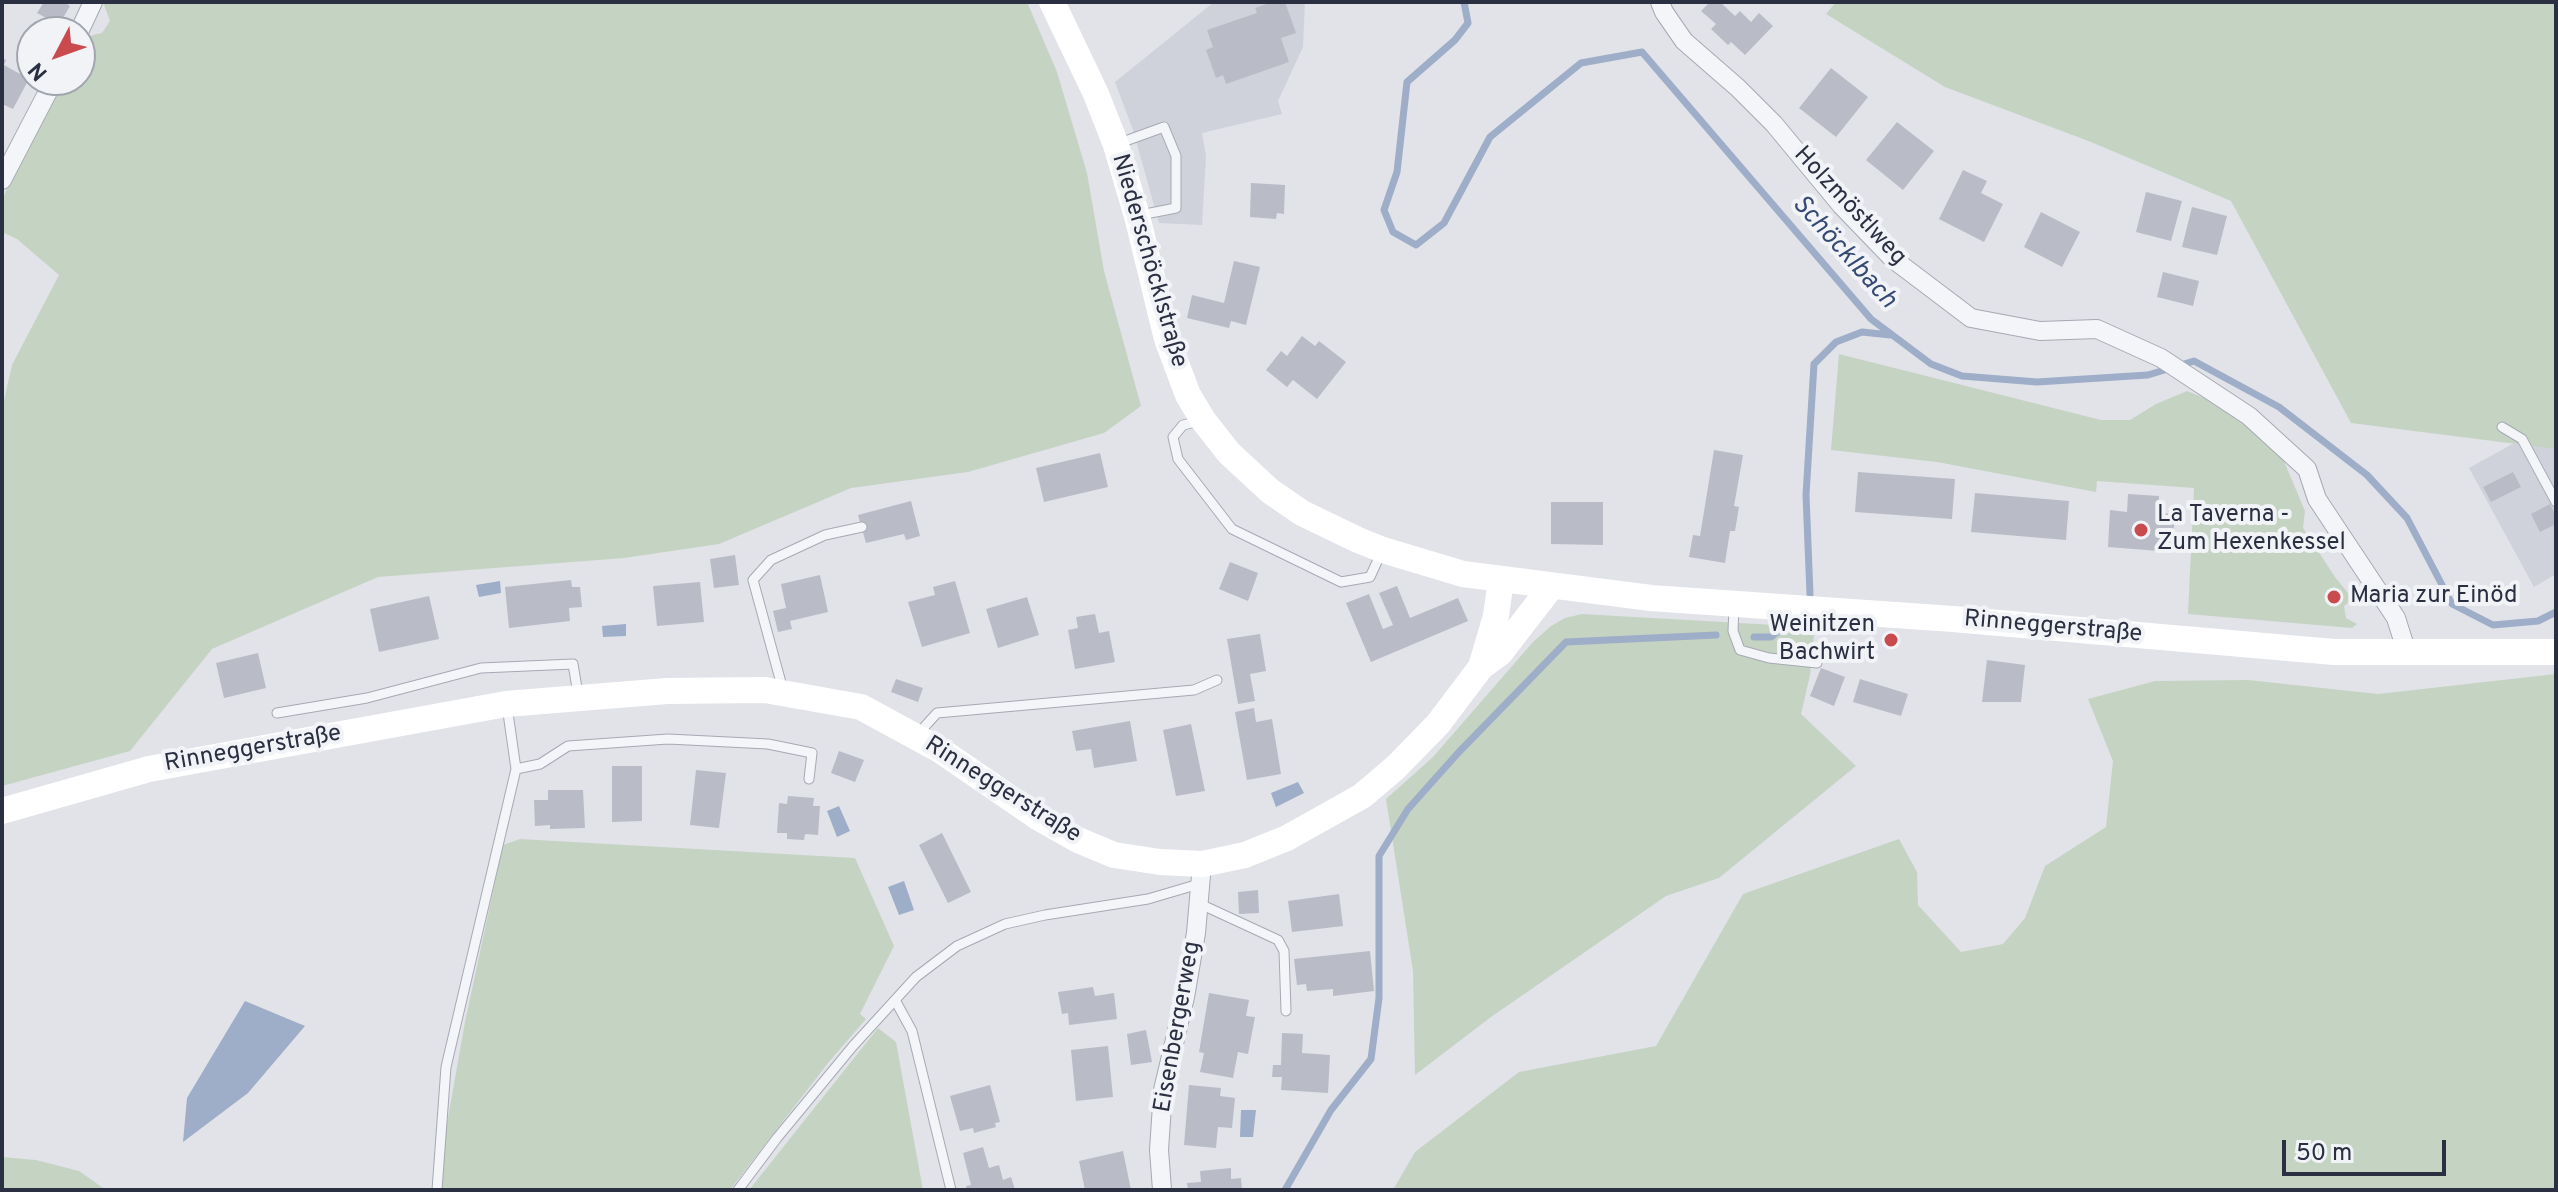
<!DOCTYPE html>
<html>
<head>
<meta charset="utf-8">
<style>
	body { margin:0 }
	#map { position:relative; width:2558px; height:1192px; overflow:hidden; background:#e1e3e9; font-family:Overpass,sans-serif }
	canvas { display:block }
	.frame { position:absolute; inset:0; border:4px solid #2a2f41; pointer-events:none }
	.north { position:absolute; left:16px; top:16px; width:80px; height:80px; box-sizing:border-box; background:#f1f3f7; border:2px solid #a1a5ae; border-radius:50%; rotate:229deg; font-size:22px; font-weight:700; line-height:32px; text-align:center; color:#2a2f41 }
	.north::after { content:''; display:block; margin:auto; width:28px; height:36px; background:#ca4b4e; clip-path:polygon(50% 0,100% 100%,50% 72%,0 100%) }
	.scale { position:absolute; left:2282px; top:1140px; width:164px; height:36px; box-sizing:border-box; border:4px solid #2a2f41; border-top:0; padding-left:10px; font-size:24px; line-height:28px; white-space:nowrap; color:#2a2f41; -webkit-text-stroke:6px #f1f3f7; paint-order:stroke }
</style>
</head>
<body>
<div id="map">
<canvas width="2558" height="1192"></canvas>
<div class="frame"></div>
<div class="north">N</div>
<div class="scale">50 m</div>
</div>
<script>
const g = document.querySelector('canvas').getContext('2d');
g.lineJoin = 'round';
function fillPath(path, color) { g.fillStyle = color; g.fill(path, 'evenodd'); }
const toPath = rows => new Path2D(rows.map(r => 'M' + r).join(''));
function stroke(path, color, width, dash) { g.strokeStyle = color; g.lineWidth = width; g.lineCap = dash ? 'butt' : 'round'; g.setLineDash(dash || []); g.stroke(path); }
function label(font, color, halo, rows, align = 'center') {
  g.font = font + ' Overpass,sans-serif'; g.lineWidth = 8; g.setLineDash([]); g.textBaseline = 'middle'; g.strokeStyle = halo; g.fillStyle = color; for (const [text, x, y, turn = 0] of rows) {
    g.save(); g.translate(x, y); g.rotate((+turn || 0) * Math.PI / 180); g.textAlign = isNaN(turn) ? turn : align; if (halo) g.strokeText(text, 0, 0); g.fillText(text, 0, 0); g.restore();
  }
}
fillPath(toPath([
	[1214,2,1305,2,1303,47,1278,101,1282,114,1202,133,1206,156,1202,225,1159,223,1133,130,1115,82],
	[2527,436,2556,447,2556,574,2534,587,2469,468]
]), '#cfd2db');
fillPath(toPath([
	[103,2,1027,2,1057,72,1087,173,1104,271,1141,406,1104,433,968,472,851,488,719,544,624,558,378,577,212,649,130,751,2,786,2,409,12,365,59,275,17,239,2,232,2,201,21,155,60,80,80,80,80,45,93,35,102,33,110,21],
	[1836,2,2556,2,2556,449,2351,423,2231,201,2091,142,1945,87,1826,14],
	[1839,354,2101,420,2130,420,2156,404,2187,391,2214,402,2242,420,2281,454,2305,511,2303,528,2335,577,2353,599,2344,606,2346,618,2357,624,2352,628,2188,614,2194,488,2097,481,2096,492,1937,462,1831,450],
	[1582,614,1810,627,1814,634,1810,675,1801,714,1856,766,1719,878,1666,896,1491,1017,1415,1075,1413,971,1386,799,1433,757,1533,642,1551,626,1565,618],
	[2556,674,2556,1190,1393,1190,1415,1152,1519,1072,1656,1046,1743,894,1899,839,1917,872,1918,905,1961,952,2003,944,2025,918,2045,866,2106,827,2113,761,2088,699,2155,681,2248,680,2378,694],
	[520,839,855,858,894,946,860,1014,866,1019,828,1063,730,1190,441,1190,446,1129,465,1022,503,845],
	[878,1028,896,1042,923,1190,749,1190],
	[2,1157,36,1160,79,1171,106,1190,2,1190]
]), '#c5d3c3');
fillPath(toPath([
	[500,581,501,593,479,597,476,585],
	[626,624,626,636,603,637,602,626],
	[1298,782,1304,793,1276,807,1271,793],
	[839,806,850,831,837,837,827,811],
	[904,881,914,910,899,915,888,887],
	[245,1001,305,1026,248,1093,183,1142,187,1098],
	[1241,1110,1256,1110,1253,1137,1240,1137]
]), '#9eadc8');
stroke(toPath([
	[1464,2,1468,23,1455,40,1407,82,1397,172,1384,210,1393,232,1416,245,1444,223,1490,137,1581,63,1642,52,1871,319,1931,364,1962,376,2037,382,2148,375,2194,361,2279,407,2367,475,2407,518,2452,604,2493,625,2538,621,2556,612],
	[1810,594,1806,495,1814,364,1836,342,1862,332,1890,335],
	[1754,637,1771,637,1777,632],
	[1285,1190,1331,1110,1371,1059,1379,998,1379,856,1408,809,1458,753,1566,642,1716,635]
]), '#9eadc8', 7);
fillPath(toPath([
	[44,2,64,2,70,6,59,25,37,13],
	[1272,2,1285,2,1296,33,1281,38,1289,62,1226,84,1223,75,1216,78,1206,50,1213,47,1207,30,1257,13,1255,8],
	[1710,2,1720,2,1735,16,1740,11,1751,22,1759,13,1773,26,1745,55,1731,42,1728,45,1711,29,1716,24,1701,11],
	[2,58,6,60,4,65,29,79,13,109,2,104],
	[1831,68,1868,97,1836,137,1799,108],
	[1897,122,1934,151,1903,190,1866,160],
	[1963,170,1987,181,1981,193,2003,204,1984,242,1939,219],
	[1251,183,1285,185,1284,214,1277,213,1276,219,1250,217],
	[2146,192,2182,201,2171,241,2136,232],
	[2192,207,2227,216,2217,255,2182,247],
	[2041,212,2080,232,2062,267,2024,247],
	[1234,261,1260,267,1246,325,1231,321,1229,328,1187,318,1192,295,1224,303],
	[2163,272,2199,281,2193,306,2157,297],
	[1302,336,1315,346,1319,341,1346,362,1317,399,1293,380,1287,387,1266,370,1281,351,1287,356],
	[1714,450,1743,455,1734,506,1739,507,1735,531,1730,531,1725,563,1689,557,1693,535,1700,536],
	[1100,453,1108,487,1044,502,1036,468],
	[1858,472,1955,479,1952,519,1855,512],
	[2513,472,2521,487,2491,502,2483,487],
	[1975,493,2069,501,2066,540,1971,532],
	[2128,494,2159,496,2158,513,2175,514,2172,552,2108,547,2110,510,2127,512],
	[911,501,920,536,906,540,904,534,866,543,858,515],
	[1551,502,1603,502,1603,545,1551,544],
	[2550,504,2556,516,2556,524,2540,532,2531,514],
	[735,555,739,585,714,588,710,559],
	[1230,562,1258,573,1248,601,1219,589],
	[820,575,828,612,790,621,792,629,778,632,773,611,786,608,781,584],
	[571,580,572,587,580,587,582,607,569,608,570,621,509,628,505,587],
	[955,581,970,633,922,647,908,602,935,595,933,587],
	[700,582,704,622,657,626,653,586],
	[1397,586,1410,618,1458,598,1468,621,1371,662,1346,603,1369,594,1383,629,1393,625,1379,593],
	[429,596,439,639,379,652,370,609],
	[1027,597,1039,635,998,648,986,609],
	[1095,614,1099,633,1109,631,1115,662,1075,669,1068,630,1078,628,1076,617],
	[1260,634,1266,671,1250,674,1255,701,1238,704,1227,639],
	[258,653,266,688,224,698,216,663],
	[1987,660,2025,665,2021,702,1982,702],
	[1821,668,1845,677,1834,706,1810,696],
	[896,679,923,688,918,702,891,692],
	[1860,679,1908,694,1901,716,1853,702],
	[1254,708,1256,722,1272,719,1281,774,1247,780,1235,712],
	[1130,721,1137,761,1094,768,1091,749,1076,751,1072,731],
	[1191,724,1205,791,1176,796,1163,730],
	[839,751,864,760,855,782,831,773],
	[612,766,642,766,642,821,612,822],
	[696,770,726,773,719,828,690,825],
	[548,790,583,790,585,828,550,829,550,825,535,826,534,800,548,800],
	[788,796,814,798,813,806,820,806,818,835,805,834,804,840,787,839,787,833,777,833,779,803,787,804],
	[942,833,971,892,948,903,919,845],
	[1258,890,1259,913,1239,914,1238,892],
	[1339,894,1343,926,1292,932,1288,901],
	[1370,951,1374,991,1333,996,1333,989,1307,991,1306,984,1297,985,1294,959],
	[1093,987,1095,996,1114,993,1117,1019,1069,1025,1068,1013,1062,1014,1058,992],
	[1209,993,1249,1000,1246,1016,1255,1017,1248,1054,1238,1052,1233,1078,1200,1072,1204,1053,1199,1052],
	[1146,1030,1152,1062,1131,1065,1127,1034],
	[1282,1033,1303,1034,1302,1053,1330,1055,1328,1093,1281,1090,1282,1077,1272,1077,1273,1065,1281,1065],
	[1108,1046,1113,1097,1076,1101,1071,1050],
	[990,1085,1000,1122,995,1123,996,1127,974,1133,973,1128,960,1131,950,1096],
	[1189,1085,1221,1088,1220,1096,1235,1098,1232,1128,1218,1127,1216,1148,1184,1145],
	[983,1147,989,1168,999,1165,1003,1180,1011,1177,1015,1190,967,1190,966,1186,971,1185,963,1153],
	[1123,1151,1131,1190,1085,1190,1079,1161],
	[1231,1168,1231,1179,1241,1178,1242,1190,1188,1190,1187,1183,1201,1182,1200,1171]
]), '#b9bcc6');
const service = toPath([
	[1117,144,1164,127,1176,156,1176,208,1140,215],
	[1200,421,1183,425,1173,437,1178,459,1232,529,1341,582,1370,577,1381,553],
	[2502,427,2522,439,2556,502],
	[1734,608,1733,631,1740,650,1769,658,1817,663],
	[783,690,753,580,771,560,825,535,862,527],
	[277,713,367,698,481,668,573,664,578,694],
	[917,735,937,713,1194,690,1217,680],
	[516,769,540,764,568,746,668,739,768,744,812,753,809,779],
	[1198,903,1278,940,1284,951,1286,1011],
	[895,1000,912,1031,951,1190],
	[437,1190,446,1067,516,769,507,706],
	[738,1190,777,1138,853,1046,916,977,957,946,1005,924,1045,915,1148,899,1199,884]
]);
const minor = toPath([
	[1660,2,1664,12,1684,41,1738,88,1774,124,1841,205,1893,259,1971,318,2040,331,2097,329,2161,358,2249,416,2307,469,2317,499,2396,618,2407,653],
	[79,32,93,2],
	[2,180,54,80],
	[1162,1190,1159,1150,1163,1090,1185,997,1196,933,1202,864]
]);
stroke(service, '#a6a9b3', 11);
stroke(minor, '#a6a9b3', 20);
stroke(service, '#f4f5f8', 9);
stroke(minor, '#f4f5f8', 18);
stroke(toPath([
	[1052,2,1096,94,1116,145,1137,216,1167,339,1188,395,1203,420,1229,453,1270,491,1302,513,1358,540,1383,550,1463,574,1651,598,1953,619,2334,652,2556,652],
	[1481,667,1496,616,1501,580],
	[2,811,149,769,506,704,667,691,765,690,861,707,940,750,1039,818,1078,840,1114,855,1160,862,1202,864,1245,855,1287,838,1362,796,1395,768,1438,724,1481,667,1500,653,1551,587]
]), '#fff', 26);
for (const [x, y, r, color] of [
	[2141,530,8,"#ca4b4e"],
	[2334,597,8,"#ca4b4e"],
	[1891,640,8,"#ca4b4e"]
]) { const dot = new Path2D(); dot.arc(x, y, r, 0, 2 * Math.PI); g.fillStyle = color; g.fill(dot); stroke(dot, '#f1f3f7', 3); }
label('24px', '#2a2f41', '#f1f3f7', [
	["Holzmöstlweg",1849,207,47],
	["Niederschöcklstraße",1148,261,74],
	["Rinneggerstraße",2053,628,5],
	["Rinneggerstraße",253,750,-10],
	["Rinneggerstraße",1002,791,32],
	["Eisenbergerweg",1179,1027,-80]
]);
label('24px', '#2a2f41', '#f1f3f7', [
	["La Taverna -",2157,516],
	["Zum Hexenkessel",2157,544],
	["Maria zur Einöd",2350,597],
	["Weinitzen",1875,626,"right"],
	["Bachwirt",1875,654,"right"]
], 'left');
label('italic 26px', '#354973', '#f1f3f7', [
	["Schöcklbach",1843,253,48]
]);
</script>
</body>
</html>
